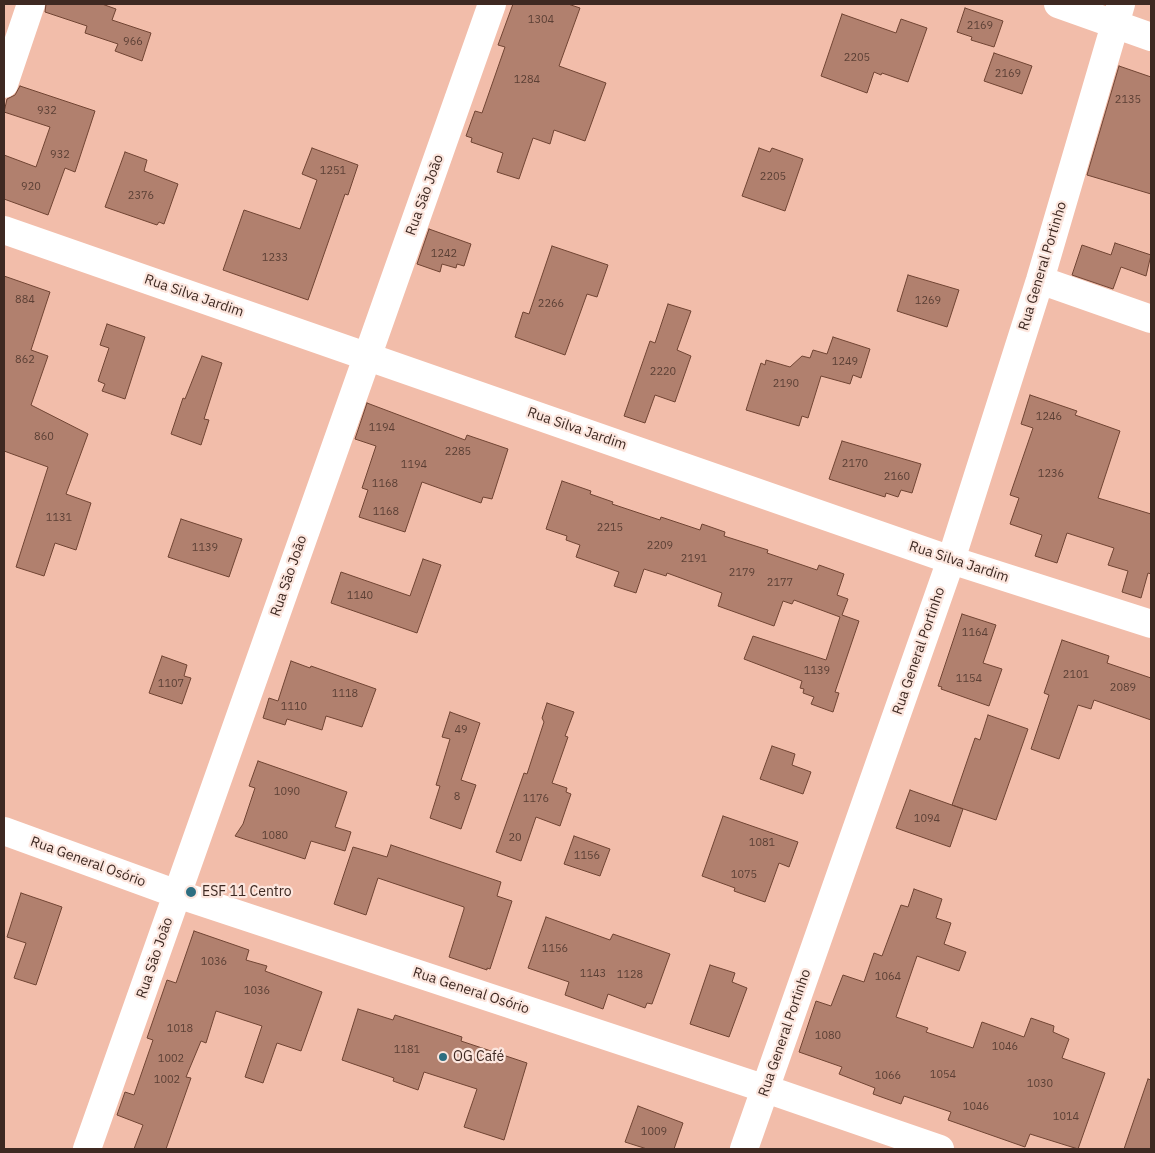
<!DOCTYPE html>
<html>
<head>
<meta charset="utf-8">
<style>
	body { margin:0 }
	#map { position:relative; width:1155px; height:1153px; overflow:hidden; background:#f2bdaa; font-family:"IBM Plex Sans",sans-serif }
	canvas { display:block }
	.frame { position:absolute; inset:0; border:5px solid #3e2922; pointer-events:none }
</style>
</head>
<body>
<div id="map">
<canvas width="1155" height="1153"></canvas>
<div class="frame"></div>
</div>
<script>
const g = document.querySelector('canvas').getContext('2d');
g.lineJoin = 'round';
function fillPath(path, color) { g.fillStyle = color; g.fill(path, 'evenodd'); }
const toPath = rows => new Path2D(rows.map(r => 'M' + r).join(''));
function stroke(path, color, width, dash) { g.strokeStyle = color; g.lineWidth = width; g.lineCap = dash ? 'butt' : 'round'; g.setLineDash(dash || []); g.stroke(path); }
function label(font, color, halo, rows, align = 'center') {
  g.font = font + ' "IBM Plex Sans",sans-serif'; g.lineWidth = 4.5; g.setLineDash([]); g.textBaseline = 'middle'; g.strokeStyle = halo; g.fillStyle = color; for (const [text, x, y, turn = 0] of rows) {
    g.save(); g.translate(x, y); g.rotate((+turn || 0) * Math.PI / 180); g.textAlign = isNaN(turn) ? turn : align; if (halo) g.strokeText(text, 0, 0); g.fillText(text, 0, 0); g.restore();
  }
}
const building = toPath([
	[46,4,102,4,116,9,112,20,151,33,142,61,115,51,118,44,85,33,87,26,45,12,46,4],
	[513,4,568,4,580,8,559,66,606,83,585,141,554,130,550,144,533,138,519,179,497,172,503,153,471,142,472,138,466,136,475,111,482,113,505,47,498,45,513,4],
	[965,8,1003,21,994,47,971,40,972,37,957,32,965,8],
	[842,14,896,33,901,19,927,28,908,82,882,73,881,75,874,72,867,93,821,76,842,14],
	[994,53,1032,66,1022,94,984,81,994,53],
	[1119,66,1151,77,1151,194,1087,175,1119,66],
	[20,86,95,111,75,172,65,168,48,215,4,199,4,155,36,167,50,127,4,112,7,99,15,95,20,86],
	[312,148,358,165,348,195,345,194,308,300,223,270,244,210,300,229,317,180,302,174,312,148],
	[759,148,770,152,772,148,803,159,785,211,742,196,759,148],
	[125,152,147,160,144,171,178,184,164,224,159,222,157,225,105,207,125,152],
	[429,229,471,244,464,266,457,264,456,268,442,264,440,272,417,264,429,229],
	[1115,243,1151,255,1146,276,1121,267,1113,289,1072,275,1082,245,1111,255,1115,243],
	[552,246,608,265,597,297,587,294,565,355,515,337,523,312,529,314,552,246],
	[908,275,959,290,947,327,897,311,908,275],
	[4,276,50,292,31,350,48,356,31,405,88,434,66,494,91,503,76,550,55,543,44,576,16,567,48,467,4,451,4,276],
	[668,304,691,311,677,350,691,356,675,402,655,395,645,423,624,416,650,341,655,343,668,304],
	[107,324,145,337,125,399,102,391,105,384,98,381,109,348,100,345,107,324],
	[833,337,870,349,861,378,853,375,850,384,821,376,808,418,802,416,799,426,746,410,761,363,765,365,766,360,790,367,802,356,810,358,813,350,827,354,833,337],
	[202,356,222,363,204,419,209,420,201,445,171,434,183,398,185,399,202,356],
	[1030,395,1077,411,1075,415,1120,431,1098,498,1151,514,1151,574,1148,573,1141,598,1122,592,1128,571,1108,565,1114,548,1067,533,1057,563,1035,556,1042,535,1010,524,1019,498,1010,495,1033,428,1021,424,1030,395],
	[367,403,465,440,467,435,508,449,492,499,483,497,481,503,422,482,405,532,359,517,368,490,362,488,376,446,355,439,367,403],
	[842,441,921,464,912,493,901,490,898,497,886,493,885,497,829,479,842,441],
	[562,481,591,491,590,494,613,502,612,504,660,520,661,517,700,530,702,524,725,532,724,536,768,550,767,553,817,570,819,565,844,574,837,595,848,599,842,615,859,621,835,692,839,693,833,712,811,704,814,697,803,693,804,689,800,688,802,681,744,659,753,636,826,660,840,617,794,600,792,604,783,601,774,626,718,606,722,593,667,573,666,576,644,569,636,593,614,586,619,572,576,557,580,545,566,540,567,536,546,529,562,481],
	[181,519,242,539,229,577,168,557,181,519],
	[423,559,441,565,417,633,331,603,341,572,410,596,423,559],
	[962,614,996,625,983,663,1002,669,989,706,941,689,942,687,938,686,962,614],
	[1062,640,1109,656,1107,663,1151,678,1151,720,1094,700,1091,709,1078,705,1059,759,1031,749,1049,695,1044,693,1062,640],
	[162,656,187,665,184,676,191,678,182,704,149,693,162,656],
	[291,661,310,668,311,666,376,689,362,727,326,716,322,730,287,719,285,725,263,718,269,698,278,701,291,661],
	[547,703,574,712,565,736,568,737,552,783,567,788,566,792,571,794,560,826,536,817,521,861,496,852,524,773,527,774,544,722,542,718,547,703],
	[450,712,480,723,461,780,476,785,461,829,430,818,440,786,436,785,450,739,442,737,450,712],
	[988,715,1028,729,996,820,952,805,975,738,980,740,988,715],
	[772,746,795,754,792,765,811,772,803,794,760,779,772,746],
	[258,761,347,792,335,827,351,832,345,851,311,841,305,859,235,836,243,824,255,788,249,786,258,761],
	[910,790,963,809,950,847,896,828,910,790],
	[723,816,798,842,789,867,779,863,765,902,734,891,735,888,702,876,723,816],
	[574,836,610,849,600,876,564,864,574,836],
	[391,845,501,882,497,896,512,901,490,969,487,968,487,970,449,957,464,909,464,907,378,878,366,915,334,904,353,847,387,857,391,845],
	[914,889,942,899,936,918,951,923,944,944,966,952,959,971,917,956,896,1017,928,1028,926,1032,973,1048,982,1022,1024,1037,1031,1018,1054,1026,1053,1032,1069,1039,1062,1058,1105,1073,1078,1149,1030,1134,1025,1147,948,1120,951,1112,904,1096,901,1104,873,1094,875,1088,839,1074,842,1067,799,1052,816,1001,831,1006,843,975,864,982,874,953,882,956,901,905,908,907,914,889],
	[21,893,62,907,36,985,14,978,26,943,7,937,21,893],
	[546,917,610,940,613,934,670,954,652,1004,647,1003,645,1008,608,994,603,1009,565,995,569,982,528,968,546,917],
	[194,931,249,950,246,960,267,966,265,971,322,992,301,1051,277,1043,263,1083,245,1077,262,1026,216,1011,206,1043,201,1041,186,1077,191,1078,166,1149,134,1149,143,1125,117,1115,125,1092,134,1095,153,1040,147,1038,167,980,176,983,194,931],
	[710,965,735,973,732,982,747,988,729,1037,690,1024,710,965],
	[358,1009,393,1020,395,1015,462,1037,461,1041,527,1063,504,1140,464,1127,477,1089,424,1072,418,1090,393,1081,394,1078,342,1060,358,1009],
	[1148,1079,1151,1080,1151,1149,1124,1149,1148,1079],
	[638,1106,683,1123,674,1149,647,1149,625,1142,638,1106]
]);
fillPath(building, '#b1806e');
stroke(building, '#704433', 1);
stroke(toPath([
	[1058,4,1151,37],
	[4,84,31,4],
	[4,230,951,560,1151,624],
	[1040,280,1151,319],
	[4,831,177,894,766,1089,940,1149],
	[87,1149,492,4],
	[744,1149,951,560,1040,280,1121,4]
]), '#fff', 28);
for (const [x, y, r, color] of [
	[191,892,6,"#2d6e81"],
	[443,1057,5,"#2d6e81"]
]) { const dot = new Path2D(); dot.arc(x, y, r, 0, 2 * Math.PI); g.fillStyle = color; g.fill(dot); stroke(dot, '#fce6de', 2); }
label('11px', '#5b3f35', null, [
	["1304",541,20],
	["2169",980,26],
	["966",133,42],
	["2205",857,58],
	["2169",1008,74],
	["1284",527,80],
	["2135",1128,100],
	["932",47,111],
	["932",60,155],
	["1251",333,171],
	["2205",773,177],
	["920",31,187],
	["2376",141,196],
	["1242",444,254],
	["1233",275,258],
	["884",25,300],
	["1269",928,301],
	["2266",551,304],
	["862",25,360],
	["1249",845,362],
	["2220",663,372],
	["2190",786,384],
	["1246",1049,417],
	["1194",382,428],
	["860",44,437],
	["2285",458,452],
	["2170",855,464],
	["1194",414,465],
	["1236",1051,474],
	["2160",897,477],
	["1168",385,484],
	["1168",386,512],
	["1131",59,518],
	["2215",610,528],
	["2209",660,546],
	["1139",205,548],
	["2191",694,559],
	["2179",742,573],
	["2177",780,583],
	["1140",360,596],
	["1164",975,633],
	["1139",817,671],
	["2101",1076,675],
	["1154",969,679],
	["1107",171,684],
	["2089",1123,688],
	["1118",345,694],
	["1110",294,707],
	["49",461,730],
	["1090",287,792],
	["8",457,797],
	["1176",536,799],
	["1094",927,819],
	["1080",275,836],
	["20",515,838],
	["1081",762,843],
	["1156",587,856],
	["1075",744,875],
	["1156",555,949],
	["1036",214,962],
	["1143",593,974],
	["1128",630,975],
	["1064",888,977],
	["1036",257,991],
	["1018",180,1029],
	["1080",828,1036],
	["1046",1005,1047],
	["1181",407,1050],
	["1002",171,1059],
	["1054",943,1075],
	["1066",888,1076],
	["1002",167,1080],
	["1030",1040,1084],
	["1046",976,1107],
	["1014",1066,1117],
	["1009",654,1132]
]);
label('14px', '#3e2922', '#fce6de', [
	["Rua São João",425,195,-70],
	["Rua General Portinho",1043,266,-73],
	["Rua Silva Jardim",194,296,19],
	["Rua Silva Jardim",577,429,19],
	["Rua Silva Jardim",959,562,18],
	["Rua São João",289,576,-71],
	["Rua General Portinho",919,651,-71],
	["Rua General Osório",88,862,20],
	["Rua São João",155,958,-71],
	["Rua General Osório",471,991,18],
	["Rua General Portinho",785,1033,-71]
]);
label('14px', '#3e2922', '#fce6de', [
	["ESF 11 Centro",202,892],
	["OG Café",453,1057]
], 'left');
</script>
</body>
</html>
